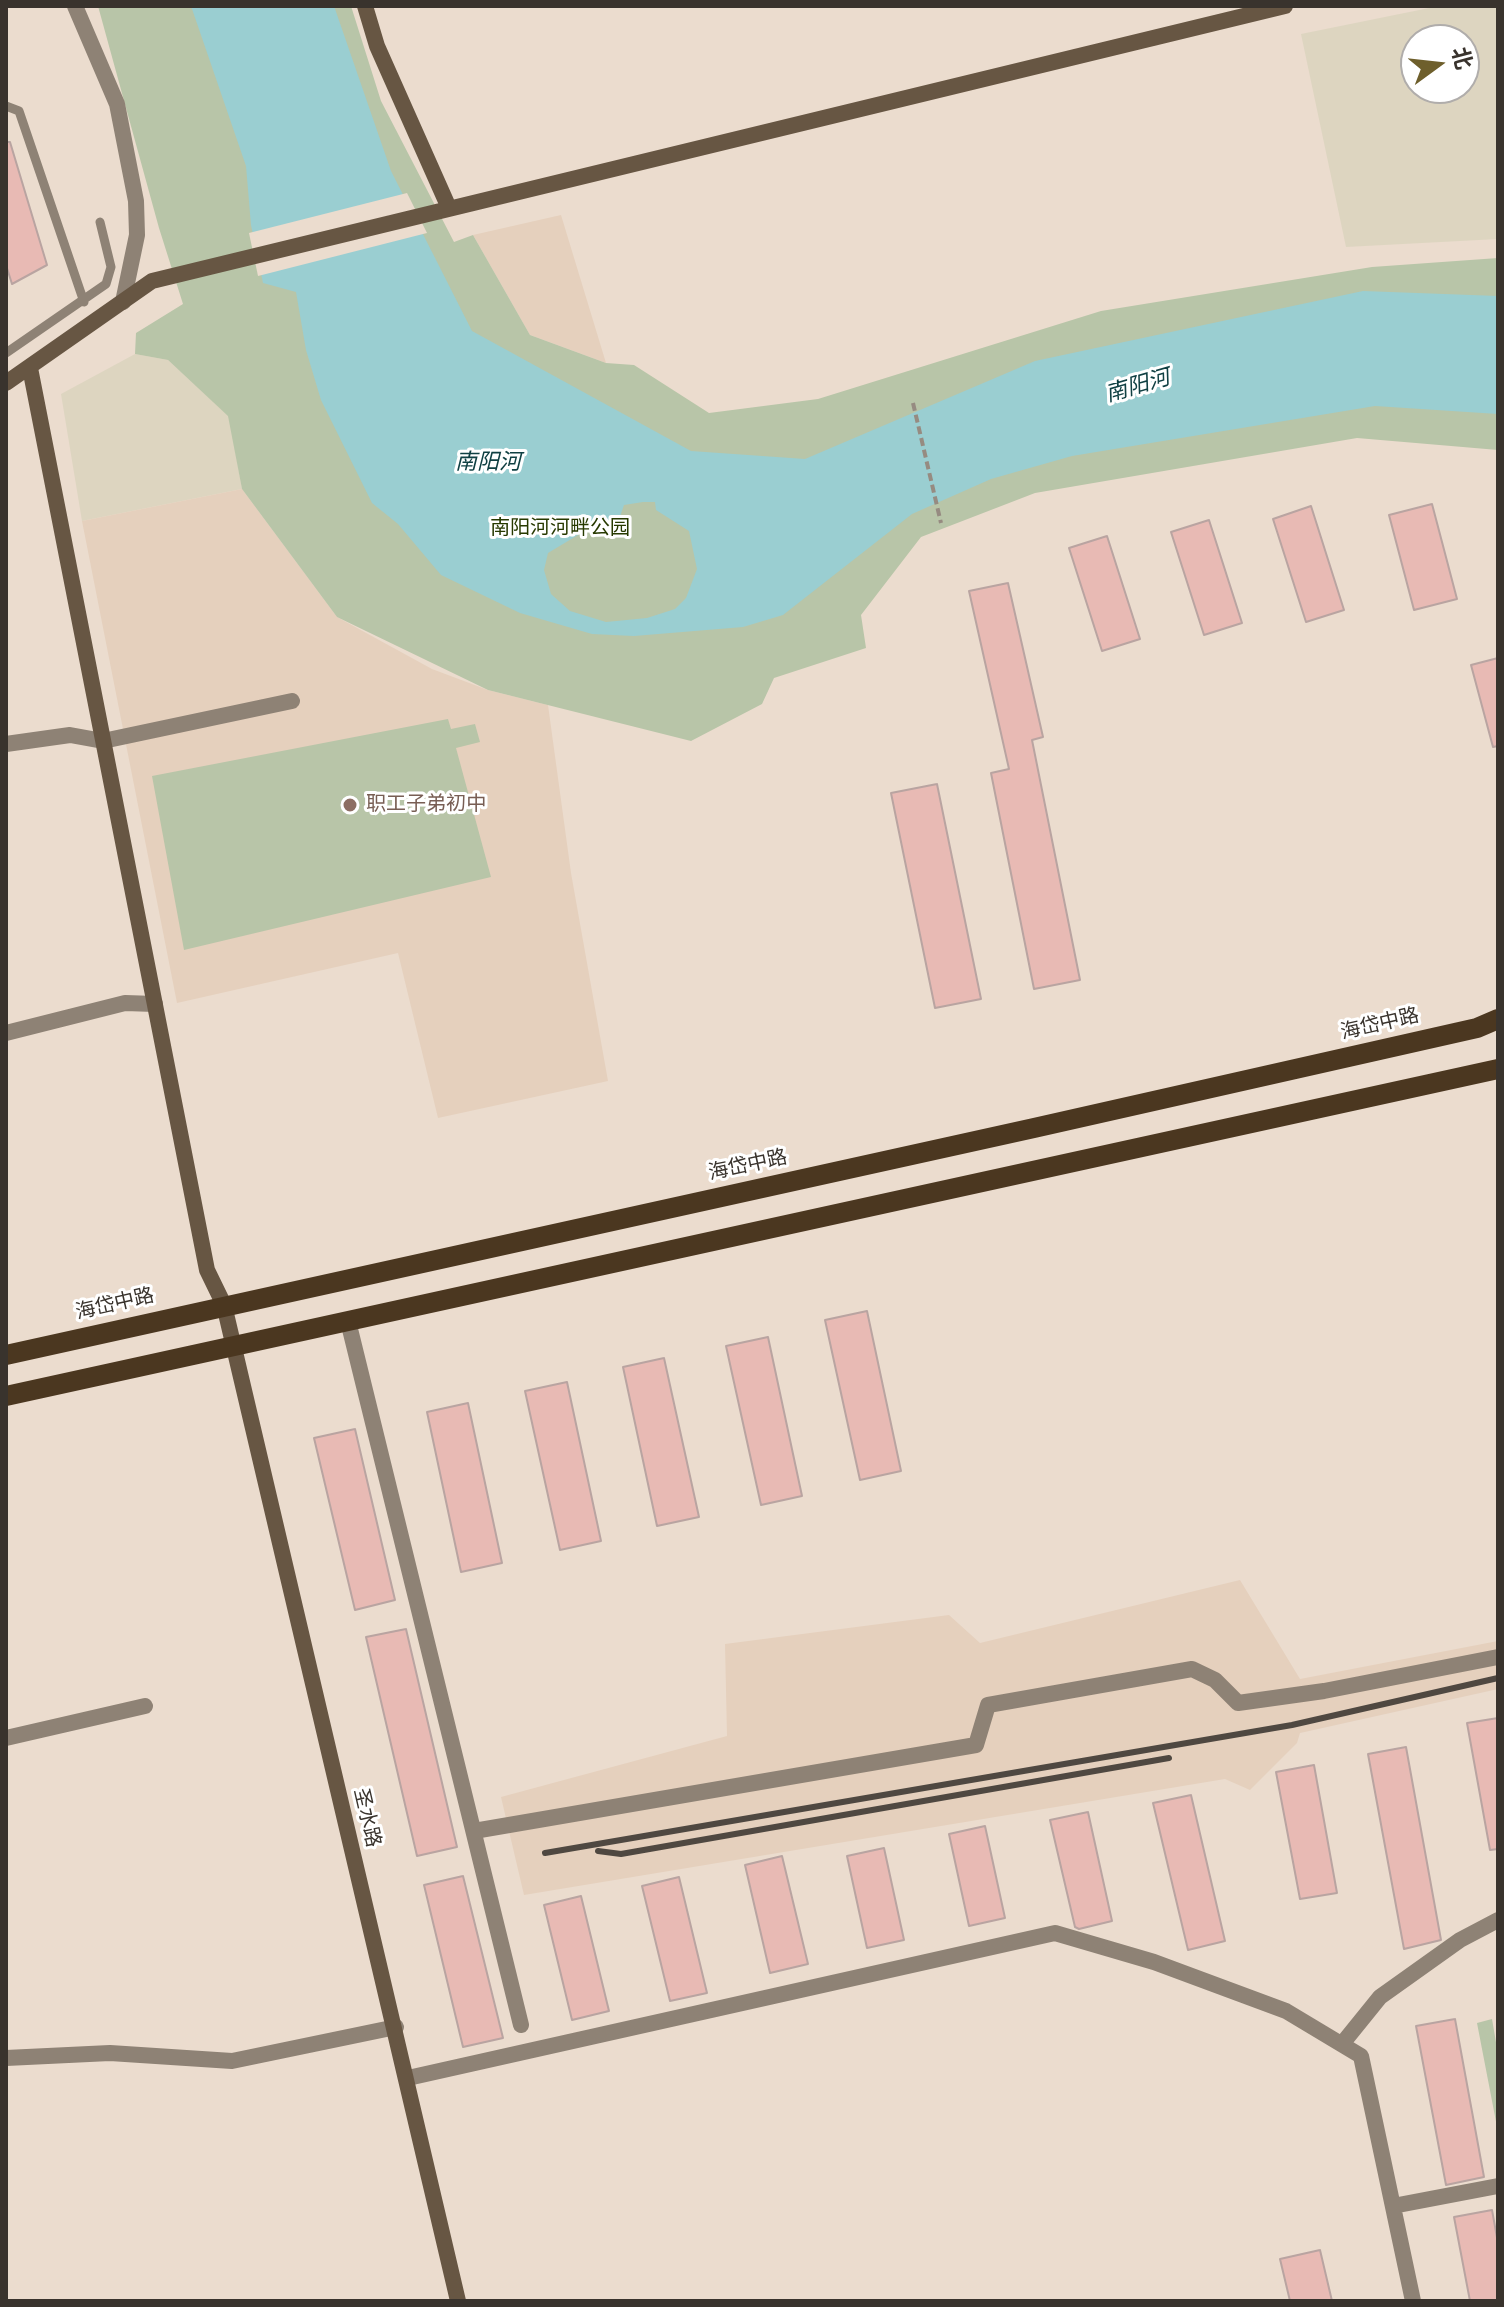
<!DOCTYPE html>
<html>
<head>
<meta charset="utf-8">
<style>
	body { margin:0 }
	#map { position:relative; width:1504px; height:2307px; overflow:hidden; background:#ebdcce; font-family:Poppins,"Noto Sans SC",sans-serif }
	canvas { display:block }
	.frame { position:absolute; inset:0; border:8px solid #39332d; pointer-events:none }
	.north { position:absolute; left:1400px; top:24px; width:80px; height:80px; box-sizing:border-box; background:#fff; border:2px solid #b0adab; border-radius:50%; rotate:75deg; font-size:22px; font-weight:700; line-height:32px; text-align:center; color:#39332d }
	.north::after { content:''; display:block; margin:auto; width:28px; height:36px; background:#6e5f2c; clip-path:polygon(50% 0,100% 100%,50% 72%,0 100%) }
</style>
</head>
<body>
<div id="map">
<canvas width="1504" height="2307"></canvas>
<div class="frame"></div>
<div class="north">北</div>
</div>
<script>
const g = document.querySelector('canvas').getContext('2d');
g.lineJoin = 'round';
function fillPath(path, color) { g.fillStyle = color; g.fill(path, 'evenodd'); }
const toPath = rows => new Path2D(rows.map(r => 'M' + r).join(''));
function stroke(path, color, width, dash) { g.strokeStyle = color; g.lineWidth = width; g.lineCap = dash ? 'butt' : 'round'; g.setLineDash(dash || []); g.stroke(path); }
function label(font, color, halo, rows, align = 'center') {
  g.font = font + ' Poppins,"Noto Sans SC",sans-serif'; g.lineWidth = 6; g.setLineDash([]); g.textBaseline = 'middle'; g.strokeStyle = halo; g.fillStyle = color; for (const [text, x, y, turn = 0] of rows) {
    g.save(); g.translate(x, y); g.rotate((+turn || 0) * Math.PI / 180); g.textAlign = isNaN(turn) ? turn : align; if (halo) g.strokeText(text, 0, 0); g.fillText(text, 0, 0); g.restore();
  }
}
fillPath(toPath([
	[1439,6,1498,6,1498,239,1346,247,1301,34],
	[1416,40,1464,40,1464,88,1416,88],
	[135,354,168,360,229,416,242,489,82,521,61,394]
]), '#ddd5c0');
fillPath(toPath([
	[561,215,606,363,530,335,473,235],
	[242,489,337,617,432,669,488,690,548,705,571,873,608,1081,438,1118,398,953,177,1003,82,521],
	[1240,1580,1300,1679,1498,1641,1498,1689,1300,1733,1297,1743,1250,1790,1225,1779,524,1895,501,1797,727,1736,725,1644,949,1615,980,1643]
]), '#e5d0bd');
fillPath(toPath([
	[98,6,351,6,381,101,454,242,473,235,530,335,606,363,634,365,709,413,818,399,1101,311,1372,267,1498,258,1498,450,1357,438,1035,493,921,537,861,615,866,648,774,678,762,704,691,741,488,690,337,617,242,489,228,416,168,360,135,354,136,333,183,304,159,228],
	[448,719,451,729,475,724,480,742,456,748,491,877,184,950,152,776],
	[1492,2019,1498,2054,1498,2132,1477,2023]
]), '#b8c5a8');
fillPath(toPath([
	[191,6,334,6,391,171,472,331,691,451,805,459,1035,361,1363,291,1498,296,1498,414,1375,406,1072,456,991,479,912,514,783,615,743,627,634,636,592,634,520,613,441,575,398,524,372,503,321,400,306,350,296,292,263,283,251,225,246,166],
	[643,502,655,502,656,510,689,531,697,569,686,598,675,609,647,618,606,622,570,611,551,594,544,570,548,553,583,532,615,531,624,505]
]), '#9aced1');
fillPath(toPath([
	[407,193,427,233,258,276,249,233]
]), '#ebdcce');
const building = toPath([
	[6,142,10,142,47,265,12,284,6,265,6,142],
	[1432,504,1457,599,1414,610,1389,515,1432,504],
	[1311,506,1344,610,1306,622,1273,519,1311,506],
	[1209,520,1242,623,1204,635,1171,532,1209,520],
	[1107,536,1140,639,1102,651,1069,548,1107,536],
	[1008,583,1043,737,1032,740,1080,980,1034,989,991,773,1009,769,969,591,1008,583],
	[1498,658,1498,746,1493,747,1471,665,1498,658],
	[937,784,981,999,935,1008,891,793,937,784],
	[867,1311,901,1471,860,1480,825,1320,867,1311],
	[768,1337,802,1496,761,1505,726,1346,768,1337],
	[664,1358,699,1517,657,1526,623,1367,664,1358],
	[567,1382,601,1541,560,1550,525,1391,567,1382],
	[468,1403,502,1563,461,1572,427,1412,468,1403],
	[355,1429,395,1600,355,1610,314,1438,355,1429],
	[406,1629,457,1847,417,1856,366,1637,406,1629],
	[1498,1718,1498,1849,1490,1850,1467,1723,1498,1718],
	[1406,1747,1441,1940,1404,1949,1368,1754,1406,1747],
	[1314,1765,1337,1893,1300,1899,1276,1772,1314,1765],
	[1191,1795,1225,1941,1188,1950,1153,1803,1191,1795],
	[1088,1812,1112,1921,1079,1929,1075,1927,1050,1820,1088,1812],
	[985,1826,1005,1918,969,1926,949,1834,985,1826],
	[884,1848,904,1940,867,1948,847,1856,884,1848],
	[782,1856,808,1964,770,1973,745,1865,782,1856],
	[463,1876,503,2038,463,2047,424,1885,463,1876],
	[679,1877,707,1993,670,2001,642,1886,679,1877],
	[581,1896,609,2011,572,2020,544,1905,581,1896],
	[1455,2019,1484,2177,1446,2185,1416,2026,1455,2019],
	[1492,2210,1498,2243,1498,2301,1470,2301,1454,2217,1492,2210],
	[1320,2250,1332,2301,1290,2301,1280,2259,1320,2250]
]);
fillPath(building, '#e8bab4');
stroke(building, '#b9a4a1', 2);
stroke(toPath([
	[913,403,941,523]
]), '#968b81', 4, [8, 4]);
stroke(toPath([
	[6,106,19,111,84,302],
	[6,353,106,284,111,267,100,222]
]), '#8e8275', 9);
stroke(toPath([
	[75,6,117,104,136,201,137,235,123,302],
	[6,744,70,735,103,741,292,701],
	[6,1033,125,1003,155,1004],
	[348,1321,521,2025],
	[6,1738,145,1706],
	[474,1831,976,1745,988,1705,1192,1669,1215,1680,1238,1703,1324,1691,1498,1657],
	[1342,2044,1380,1997,1460,1940,1498,1920],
	[6,2058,110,2053,232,2061,396,2027],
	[408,2078,1055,1933,1154,1962,1286,2011,1361,2056,1413,2301],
	[1393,2206,1498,2186]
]), '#8e8275', 16);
stroke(toPath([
	[365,6,377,46,449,208],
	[30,368,207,1270,224,1305,458,2301],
	[6,383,152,281,1285,6]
]), '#675643', 16);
stroke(toPath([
	[6,1355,1034,1128,1477,1028,1498,1019],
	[6,1396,1498,1069]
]), '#4b3720', 20);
stroke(toPath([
	[598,1851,621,1854,1169,1758],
	[545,1853,1292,1725,1498,1678]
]), '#4f4841', 6);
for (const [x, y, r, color] of [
	[350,805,8,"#8d6e63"]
]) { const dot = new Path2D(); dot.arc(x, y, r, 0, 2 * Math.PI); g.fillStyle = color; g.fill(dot); stroke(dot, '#fff', 3); }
label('20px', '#273900', '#fff', [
	["南阳河河畔公园",560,529]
]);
label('20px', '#785e54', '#fff', [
	["职工子弟初中",366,805]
], 'left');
label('20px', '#39332d', '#fff', [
	["海岱中路",1380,1025,-13],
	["海岱中路",748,1166,-12],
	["海岱中路",115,1305,-13],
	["圣水路",366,1818,77]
]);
label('italic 22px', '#104043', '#fff', [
	["南阳河",1138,387,-16],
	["南阳河",488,463]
]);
</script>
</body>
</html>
